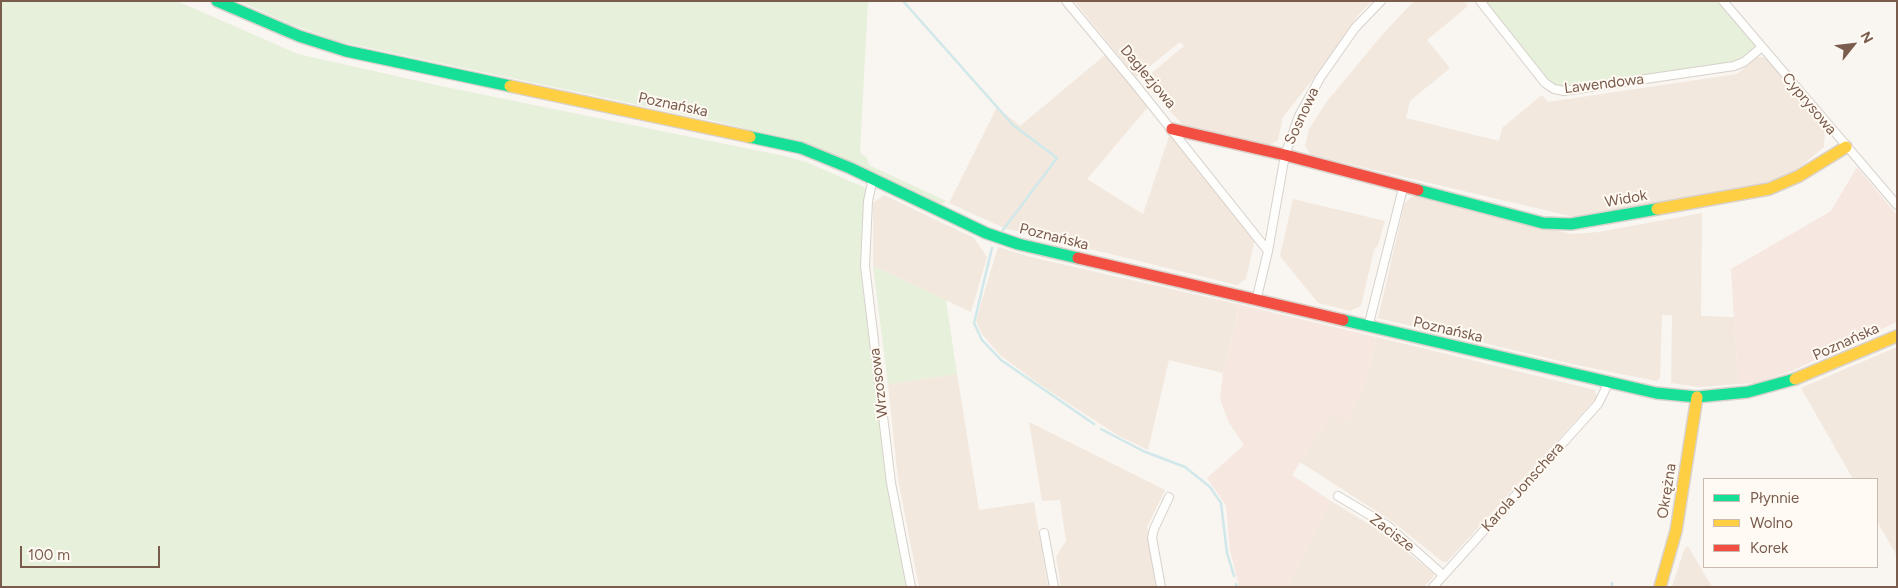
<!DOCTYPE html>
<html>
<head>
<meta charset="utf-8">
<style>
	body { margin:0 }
	#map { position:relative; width:1898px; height:588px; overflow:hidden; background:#f9f5f0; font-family:Figtree,sans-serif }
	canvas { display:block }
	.frame { position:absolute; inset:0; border:2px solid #7a5c4d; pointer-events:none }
	.legend { position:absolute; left:1703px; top:478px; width:175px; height:90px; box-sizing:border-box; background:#fffaf3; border:1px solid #cabbb1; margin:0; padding:6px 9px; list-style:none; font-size:15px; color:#7a5c4d }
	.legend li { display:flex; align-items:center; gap:10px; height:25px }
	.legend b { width:25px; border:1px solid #cabbb1 }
	.north { position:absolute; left:1828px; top:20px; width:50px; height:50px; -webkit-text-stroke:4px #fffaf3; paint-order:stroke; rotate:61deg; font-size:14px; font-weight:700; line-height:20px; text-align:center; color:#7a5c4d }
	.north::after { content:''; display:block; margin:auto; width:18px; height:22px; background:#7a5c4d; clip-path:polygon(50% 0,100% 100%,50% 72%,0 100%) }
	.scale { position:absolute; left:20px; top:546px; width:140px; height:22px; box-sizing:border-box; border:2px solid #7a5c4d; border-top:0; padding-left:6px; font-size:15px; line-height:18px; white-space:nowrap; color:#7a5c4d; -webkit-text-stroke:4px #fffaf3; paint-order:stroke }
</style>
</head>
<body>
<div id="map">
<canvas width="1898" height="588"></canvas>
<div class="frame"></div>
<ul class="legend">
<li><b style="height:6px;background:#16e098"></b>Płynnie</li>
<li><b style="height:6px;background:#ffcf43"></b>Wolno</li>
<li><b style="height:6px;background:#f24e42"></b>Korek</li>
</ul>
<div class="north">N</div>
<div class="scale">100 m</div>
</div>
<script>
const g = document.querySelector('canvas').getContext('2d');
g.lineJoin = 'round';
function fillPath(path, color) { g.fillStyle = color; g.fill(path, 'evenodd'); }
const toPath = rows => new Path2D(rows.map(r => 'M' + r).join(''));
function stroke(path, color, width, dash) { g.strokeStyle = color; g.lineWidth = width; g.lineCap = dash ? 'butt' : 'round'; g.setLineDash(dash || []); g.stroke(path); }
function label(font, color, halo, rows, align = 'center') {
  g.font = font + ' Figtree,sans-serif'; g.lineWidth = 4; g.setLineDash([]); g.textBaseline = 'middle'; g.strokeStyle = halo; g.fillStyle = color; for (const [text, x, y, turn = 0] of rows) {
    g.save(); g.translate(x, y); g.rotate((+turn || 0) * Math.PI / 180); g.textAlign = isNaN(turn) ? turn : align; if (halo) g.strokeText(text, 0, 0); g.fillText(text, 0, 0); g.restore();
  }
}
fillPath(toPath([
	[1074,1,1372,1,1359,14,1324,65,1283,117,1278,140,1269,145,1183,125,1147,86,1148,76,1184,46,1180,42,1136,77],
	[1414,1,1464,1,1468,6,1427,40,1450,68,1410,101,1406,118,1499,141,1502,128,1542,95,1548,102,1737,74,1757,57,1766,57,1825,128,1824,147,1794,172,1779,179,1747,187,1594,216,1574,217,1311,155,1305,146,1309,129,1328,100,1382,35],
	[1105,55,1148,107,1087,179,1143,214,1170,133,1255,239,1246,279,1237,285,1004,228,949,203,997,107,1020,126],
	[884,195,974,238,987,257,971,312,873,266,873,203],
	[1414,196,1572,234,1599,232,1702,213,1701,316,1734,317,1738,384,1699,387,1671,383,1672,315,1662,315,1660,378,1656,381,1577,365,1378,318,1405,202],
	[1293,199,1385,221,1378,245,1374,250,1361,306,1350,311,1318,303,1280,256],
	[998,247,1030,257,1233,303,1238,311,1223,373,1169,360,1148,450,1119,436,1039,384,1000,355,982,334,976,320],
	[1376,337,1595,390,1597,397,1447,562,1443,562,1393,522,1300,462,1332,413,1348,421,1367,379],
	[1897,347,1897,556,1877,521,1877,479,1853,479,1801,388],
	[957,374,979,510,1034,502,1048,587,919,587,898,479,888,384],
	[1029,422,1165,490,1147,527,1156,587,1061,587,1056,557,1066,541,1060,500,1042,501],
	[1331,501,1385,534,1433,573,1434,576,1424,587,1287,587],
	[1688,546,1712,587,1672,587,1684,550]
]), '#f2e8de');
fillPath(toPath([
	[1857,167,1897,215,1897,322,1792,371,1755,383,1738,384,1731,269,1831,211],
	[1233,303,1376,337,1367,379,1348,422,1332,413,1292,475,1331,501,1287,587,1239,587,1230,550,1226,506,1207,478,1244,445,1229,423,1220,399,1223,373,1238,312]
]), '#f6e8e1');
fillPath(toPath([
	[1,1,177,1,298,54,436,85,784,156,806,162,866,188,860,265,887,482,907,587,1,587],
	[239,1,868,1,860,152,867,158,869,165,946,201,941,205,845,159,806,144,715,121,341,42,288,23],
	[1485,1,1718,1,1756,47,1736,62,1567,88,1557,87,1546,80],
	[873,266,946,300,957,374,888,384]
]), '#e7f0db');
stroke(toPath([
	[903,1,1013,125,1057,158,1003,230],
	[992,248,974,323,982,340,1001,360,1094,424],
	[1101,429,1143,451,1185,467,1210,487,1221,503,1227,553,1234,576],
	[1612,583,1612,587],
	[1236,584,1237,587]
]), '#d0e8ea', 2.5);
const street = toPath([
	[1066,1,1135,84,1268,251,1256,301],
	[1480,1,1545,83,1554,89,1564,91,1734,66,1744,62,1762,47],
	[1723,1,1897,205],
	[873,178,868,201,865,266,891,483,911,587],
	[1268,251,1285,155,1299,116,1320,78,1355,28,1381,1],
	[1368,327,1403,188],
	[1338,496,1388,526,1443,575],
	[1044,533,1054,587],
	[1161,587,1152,538,1154,529,1169,497],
	[1433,587,1598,404,1608,384]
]);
const fast = toPath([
	[217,1,299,36,346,51,510,86],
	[750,137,801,148,850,168,986,233,1018,244,1078,258],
	[1418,190,1543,223,1571,224,1657,209],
	[1343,320,1656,393,1697,397,1748,392,1795,379]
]);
const slow = toPath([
	[510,86,750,137],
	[1657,209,1769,189,1799,176,1846,147],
	[1795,379,1897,336],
	[1660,587,1676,531,1697,397]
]);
const jam = toPath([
	[1172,129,1285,155,1418,190],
	[1078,258,1343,320]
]);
stroke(street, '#d7d1cb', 10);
stroke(fast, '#d9d2cb', 14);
stroke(slow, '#d9d2cb', 14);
stroke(jam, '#d9d2cb', 14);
stroke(street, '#fefefd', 8);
stroke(fast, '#16e098', 11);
stroke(slow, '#ffcf43', 11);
stroke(jam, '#f24e42', 11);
label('15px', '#7a5c4d', '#fffaf3', [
	["Daglezjowa",1148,77,50],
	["Lawendowa",1604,84,-7],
	["Cyprysowa",1809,104,50],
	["Poznańska",673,105,12],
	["Sosnowa",1302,116,-65],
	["Widok",1626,199,-10],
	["Poznańska",1054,237,14],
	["Poznańska",1448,330,13],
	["Poznańska",1846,342,-24],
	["Wrzosowa",879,383,-97],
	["Karola Jonschera",1523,487,-48],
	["Okrężna",1667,491,-81],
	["Zacisze",1392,533,37]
]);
</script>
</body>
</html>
